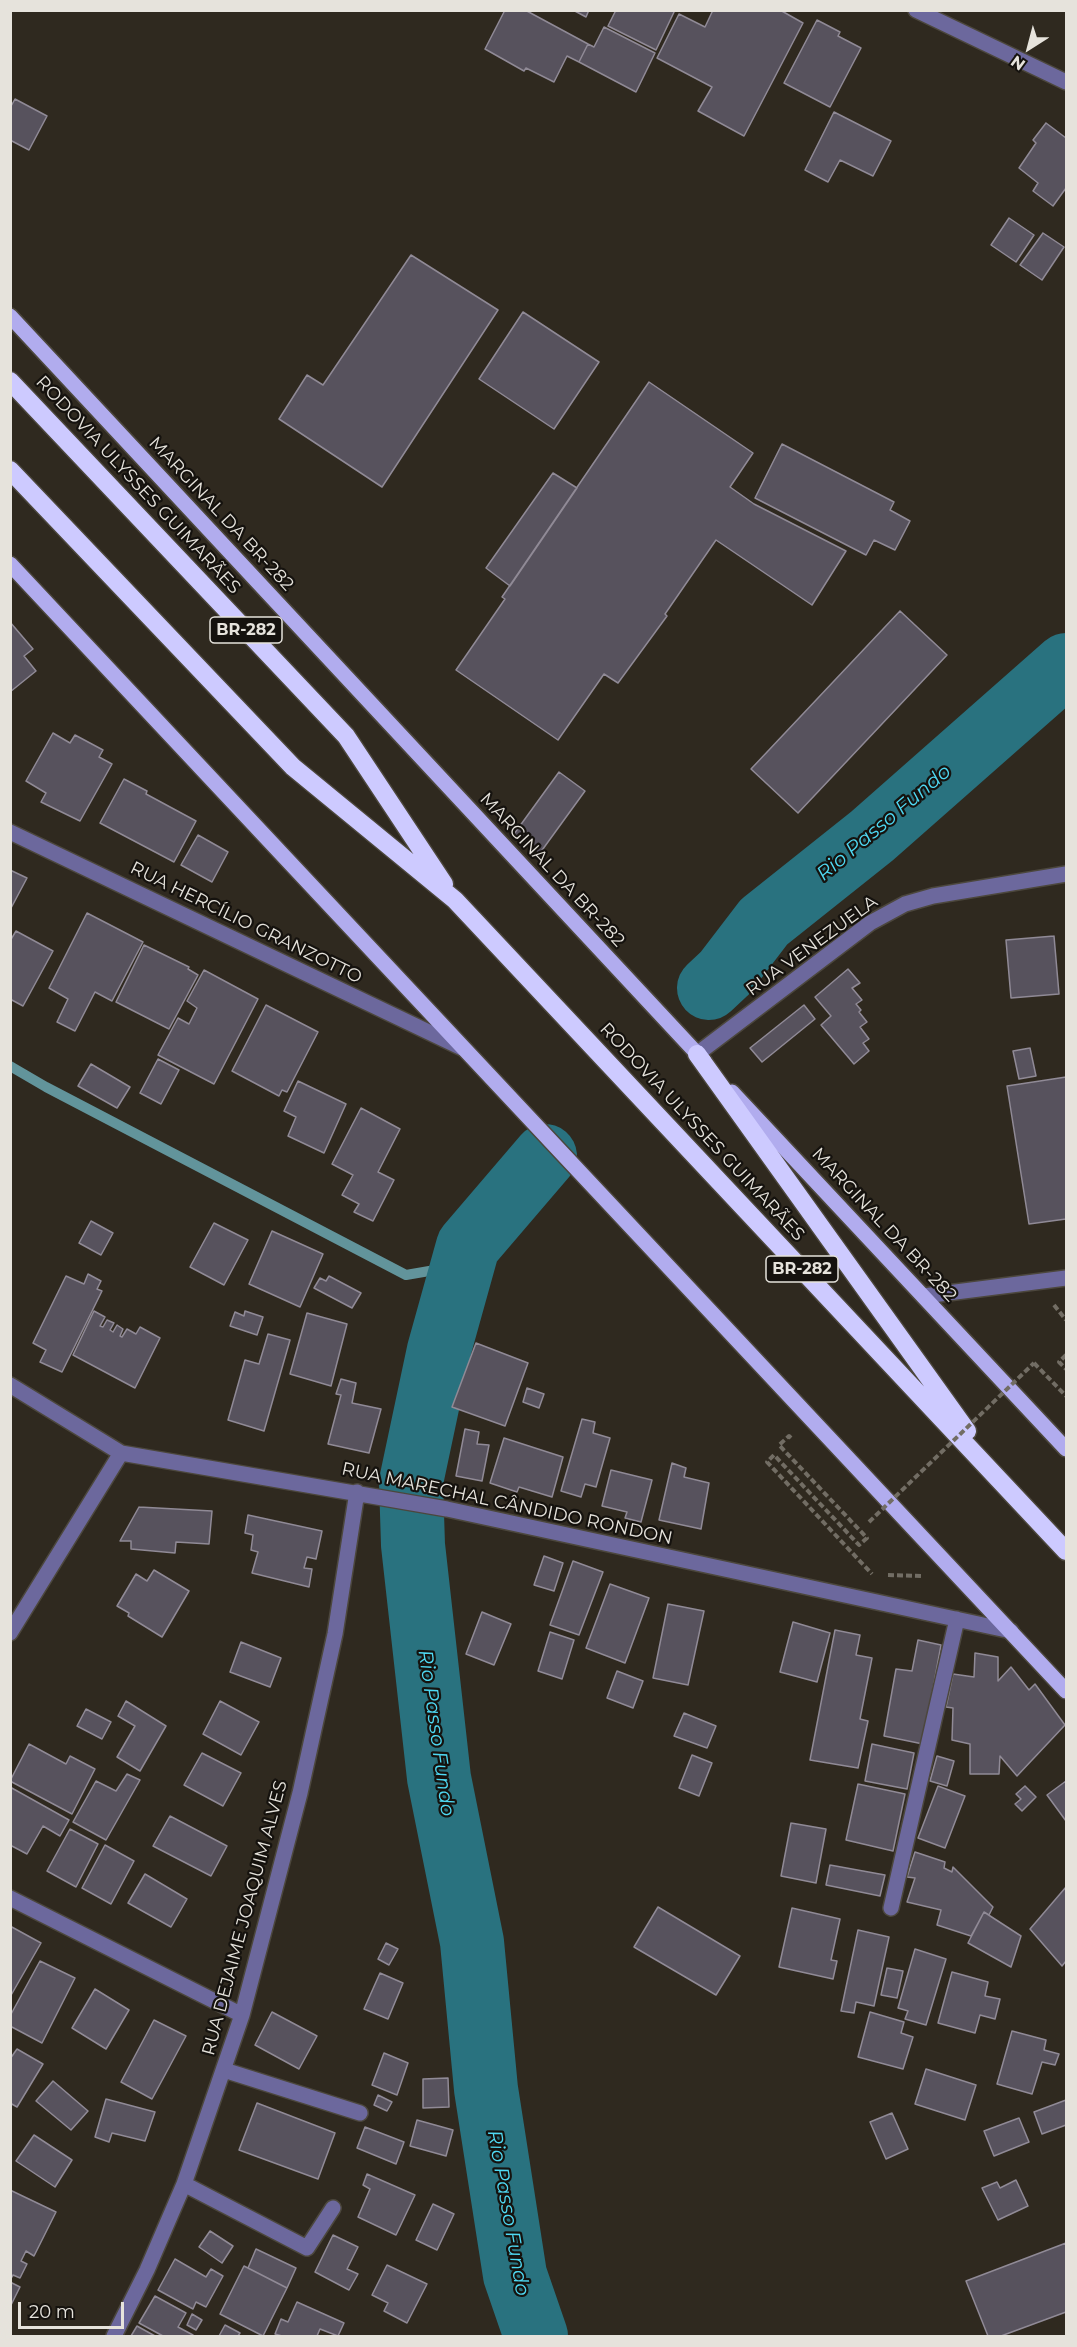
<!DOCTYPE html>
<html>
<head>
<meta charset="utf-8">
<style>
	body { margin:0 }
	#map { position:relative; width:1077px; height:2347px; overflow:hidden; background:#2f291f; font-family:Montserrat,sans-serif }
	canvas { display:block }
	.frame { position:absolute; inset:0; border:12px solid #e6e3dc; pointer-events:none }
	.north { position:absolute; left:999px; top:18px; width:60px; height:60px; -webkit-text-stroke:4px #15120e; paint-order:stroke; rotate:216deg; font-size:16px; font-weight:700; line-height:24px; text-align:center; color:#e6e3dc }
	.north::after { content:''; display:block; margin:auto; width:21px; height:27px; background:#e6e3dc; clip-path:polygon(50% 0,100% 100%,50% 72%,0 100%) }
	.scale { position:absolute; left:18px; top:2302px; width:106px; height:27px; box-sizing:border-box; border:3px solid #e6e3dc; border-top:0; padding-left:8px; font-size:18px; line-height:21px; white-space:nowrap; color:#e6e3dc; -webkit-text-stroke:4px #15120e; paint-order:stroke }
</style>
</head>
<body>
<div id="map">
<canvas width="1077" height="2347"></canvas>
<div class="frame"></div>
<div class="north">N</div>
<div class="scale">20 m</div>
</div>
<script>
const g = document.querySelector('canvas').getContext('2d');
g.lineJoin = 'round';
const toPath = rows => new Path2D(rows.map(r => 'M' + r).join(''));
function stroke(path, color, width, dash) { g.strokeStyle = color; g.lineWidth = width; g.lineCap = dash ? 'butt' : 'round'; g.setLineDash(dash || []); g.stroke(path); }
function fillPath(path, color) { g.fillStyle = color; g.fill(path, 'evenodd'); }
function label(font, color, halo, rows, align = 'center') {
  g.font = font + ' Montserrat,sans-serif'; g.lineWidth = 4.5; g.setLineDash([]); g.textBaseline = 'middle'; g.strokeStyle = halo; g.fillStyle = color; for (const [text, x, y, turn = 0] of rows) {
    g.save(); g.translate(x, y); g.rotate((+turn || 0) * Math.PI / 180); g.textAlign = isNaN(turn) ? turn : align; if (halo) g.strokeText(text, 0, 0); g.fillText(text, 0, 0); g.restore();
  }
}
stroke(toPath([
	[10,1066,46,1087,406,1275,435,1270,468,1246]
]), '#62949b', 10);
stroke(toPath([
	[709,988,725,973,764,922,872,836,1066,665],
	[536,2336,515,2275,486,2089,472,1942,439,1778,413,1545,411,1482,439,1350,468,1246,545,1156]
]), '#29727f', 64);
const building = toPath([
	[505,10,525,10,588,44,579,62,567,56,554,82,526,68,524,71,485,49,505,10],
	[573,10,589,10,586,17,573,10],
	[616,10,675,10,656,50,608,26,616,10],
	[713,10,780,10,803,23,744,136,698,111,712,87,657,58,679,14,705,27,713,10],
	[817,20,840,32,838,36,861,48,830,107,784,83,817,20],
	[604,27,655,53,636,92,579,62,588,44,594,47,604,27],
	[15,99,47,116,29,150,10,140,10,108,15,99],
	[834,112,891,141,873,176,840,160,828,182,805,170,834,112],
	[1046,123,1066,138,1066,188,1053,206,1033,191,1038,183,1019,168,1036,143,1033,140,1046,123],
	[1009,218,1034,235,1016,262,991,245,1009,218],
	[1043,233,1064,247,1042,280,1020,265,1043,233],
	[411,255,498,310,382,487,279,419,307,375,323,385,411,255],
	[523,312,599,362,554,429,479,379,523,312],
	[649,382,753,453,730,487,754,504,846,551,812,605,716,540,665,614,667,616,618,683,604,674,558,740,456,670,505,599,502,597,649,382],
	[782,444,894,502,890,510,910,521,895,550,874,540,866,555,755,498,782,444],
	[553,473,577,488,510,586,486,568,553,473],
	[900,611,947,655,798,813,751,769,900,611],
	[10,622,33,649,24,656,36,671,10,692,10,622],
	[53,733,70,743,75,735,103,750,99,757,112,764,80,821,41,802,46,793,26,781,53,733],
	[559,772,585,791,540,853,514,834,559,772],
	[124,779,147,791,146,794,196,821,174,862,100,823,124,779],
	[198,835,228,852,212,882,181,865,198,835],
	[10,870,27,878,10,910,10,870],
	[87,913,143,942,112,1001,95,992,75,1031,57,1022,68,999,49,988,87,913],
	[16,931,53,951,23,1006,10,999,10,941,16,931],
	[1054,936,1059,994,1011,998,1006,940,1054,936],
	[144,945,189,967,188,969,198,975,169,1029,116,1002,144,945],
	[848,969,860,983,852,988,862,1000,856,1004,861,1010,859,1012,867,1022,860,1027,869,1039,863,1043,869,1051,854,1064,821,1025,831,1016,815,997,848,969],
	[204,970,258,999,214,1084,158,1055,178,1018,189,1024,197,1008,187,1001,204,970],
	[266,1005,318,1032,287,1092,282,1090,279,1096,232,1071,266,1005],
	[804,1005,815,1019,762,1062,750,1048,804,1005],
	[1030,1048,1036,1076,1019,1079,1013,1051,1030,1048],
	[158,1059,179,1070,161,1104,140,1093,158,1059],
	[91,1064,130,1087,117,1108,78,1086,91,1064],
	[1066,1077,1066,1219,1029,1224,1007,1086,1066,1077],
	[298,1081,346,1104,324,1153,288,1136,296,1117,284,1111,298,1081],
	[361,1108,400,1129,378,1172,394,1180,373,1221,354,1212,359,1204,342,1195,353,1175,332,1164,361,1108],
	[91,1221,113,1233,101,1255,79,1243,91,1221],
	[214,1223,248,1240,224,1285,190,1267,214,1223],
	[272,1231,323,1254,300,1307,249,1284,272,1231],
	[88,1274,101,1281,97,1289,102,1291,62,1372,40,1362,46,1350,33,1343,66,1276,84,1284,88,1274],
	[329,1276,361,1293,352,1308,314,1288,320,1278,326,1281,329,1276],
	[94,1311,105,1317,100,1326,103,1327,107,1320,114,1323,110,1330,113,1332,117,1325,123,1329,120,1336,122,1337,127,1329,136,1334,140,1327,160,1338,135,1388,73,1355,94,1311],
	[245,1311,263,1317,257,1335,230,1326,235,1312,244,1316,245,1311],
	[307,1313,347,1324,331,1386,290,1374,307,1313],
	[268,1334,290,1340,264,1431,228,1420,245,1360,259,1364,268,1334],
	[476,1343,528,1363,505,1426,452,1407,476,1343],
	[341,1379,356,1383,352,1403,381,1409,369,1453,328,1444,341,1395,336,1394,341,1379],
	[527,1388,544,1394,539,1408,523,1402,527,1388],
	[582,1419,595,1422,593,1433,610,1438,596,1487,585,1484,581,1497,561,1491,582,1419],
	[465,1429,479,1432,477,1444,489,1445,482,1481,456,1476,465,1429],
	[504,1438,563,1457,552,1497,519,1487,517,1492,490,1483,504,1438],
	[672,1463,686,1468,684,1477,709,1483,701,1529,659,1520,672,1463],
	[611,1470,652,1480,641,1522,625,1518,627,1512,602,1506,611,1470],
	[139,1507,212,1511,209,1544,176,1542,175,1553,131,1549,131,1541,120,1541,139,1507],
	[248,1515,322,1531,316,1559,307,1557,304,1568,312,1569,309,1587,252,1573,258,1552,251,1550,253,1535,245,1533,248,1515],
	[544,1556,563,1563,554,1591,534,1585,544,1556],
	[573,1561,603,1572,579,1635,550,1625,573,1561],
	[154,1570,189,1591,162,1637,128,1616,129,1613,117,1606,136,1574,147,1581,154,1570],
	[610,1584,649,1598,625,1663,586,1648,610,1584],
	[668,1604,704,1611,688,1685,653,1678,668,1604],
	[482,1612,511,1624,494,1665,466,1654,482,1612],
	[793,1622,830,1633,817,1682,780,1672,793,1622],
	[835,1630,860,1635,856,1655,872,1658,860,1719,868,1721,858,1768,810,1760,835,1630],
	[550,1632,574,1640,562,1679,538,1671,550,1632],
	[918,1640,941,1645,923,1744,884,1736,896,1669,912,1671,918,1640],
	[241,1642,281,1658,270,1687,230,1672,241,1642],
	[975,1653,998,1657,998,1681,1011,1667,1029,1690,1035,1684,1065,1725,1017,1776,1000,1756,999,1774,970,1774,970,1744,952,1740,953,1708,946,1707,953,1674,974,1677,975,1653],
	[617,1671,643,1681,633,1708,607,1698,617,1671],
	[126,1701,166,1726,140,1771,117,1757,135,1726,118,1716,126,1701],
	[220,1701,259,1722,241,1755,203,1734,220,1701],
	[86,1709,111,1722,102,1739,77,1726,86,1709],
	[684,1713,716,1726,707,1748,674,1736,684,1713],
	[29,1744,66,1764,70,1756,95,1769,72,1814,10,1781,29,1744],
	[872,1744,914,1753,907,1789,865,1781,872,1744],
	[202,1753,241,1773,223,1806,184,1785,202,1753],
	[692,1755,712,1763,699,1796,679,1788,692,1755],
	[937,1756,954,1761,947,1786,930,1781,937,1756],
	[127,1774,140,1780,106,1840,73,1822,96,1781,116,1791,127,1774],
	[1066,1781,1066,1821,1047,1795,1066,1781],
	[858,1784,905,1794,893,1851,846,1840,858,1784],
	[938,1786,965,1796,945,1848,918,1838,938,1786],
	[1025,1786,1036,1797,1022,1811,1015,1804,1021,1799,1016,1794,1025,1786],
	[10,1787,69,1820,60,1836,43,1826,27,1854,10,1845,10,1787],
	[170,1816,227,1846,211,1876,153,1846,170,1816],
	[791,1823,826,1829,816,1883,781,1876,791,1823],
	[70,1829,98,1844,76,1887,47,1871,70,1829],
	[105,1845,134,1861,111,1904,82,1888,105,1845],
	[915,1852,945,1862,944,1868,952,1872,953,1867,993,1907,989,1915,984,1912,971,1936,937,1925,941,1910,907,1902,915,1878,907,1877,915,1852],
	[830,1865,885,1875,880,1896,826,1885,830,1865],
	[145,1874,187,1899,171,1927,128,1903,145,1874],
	[1066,1887,1066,1961,1062,1966,1030,1929,1066,1887],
	[658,1907,740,1956,716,1995,634,1947,658,1907],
	[792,1908,840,1919,831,1960,837,1961,833,1979,779,1967,792,1908],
	[984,1912,1021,1936,1011,1967,968,1943,984,1912],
	[10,1926,41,1943,10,1997,10,1926],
	[858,1930,889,1937,874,2006,856,2002,854,2013,841,2011,858,1930],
	[386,1943,398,1949,389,1965,378,1959,386,1943],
	[915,1949,946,1959,926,2025,905,2019,908,2011,898,2008,915,1949],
	[40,1961,75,1978,42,2043,10,2026,10,2016,40,1961],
	[887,1968,903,1971,897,1998,881,1995,887,1968],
	[952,1972,988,1982,985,1996,1000,1999,995,2019,980,2015,975,2033,938,2023,952,1972],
	[380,1973,403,1983,388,2019,364,2009,380,1973],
	[95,1989,129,2010,106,2049,72,2028,95,1989],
	[272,2012,317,2036,299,2069,255,2045,272,2012],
	[870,2012,904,2022,901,2033,913,2037,903,2069,858,2057,870,2012],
	[154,2020,186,2036,152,2099,121,2082,154,2020],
	[1012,2031,1046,2040,1044,2050,1059,2054,1055,2065,1042,2062,1032,2094,997,2084,1012,2031],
	[17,2049,43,2064,17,2107,10,2103,10,2059,17,2049],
	[384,2053,408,2063,397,2095,372,2085,384,2053],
	[926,2069,976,2085,965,2120,915,2104,926,2069],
	[448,2078,449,2107,423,2108,423,2079,448,2078],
	[53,2081,88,2111,71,2130,36,2101,53,2081],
	[378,2095,392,2102,387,2111,374,2105,378,2095],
	[106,2099,155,2112,145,2141,112,2133,109,2142,95,2137,106,2099],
	[1066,2100,1066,2125,1042,2134,1034,2112,1066,2100],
	[257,2103,335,2133,318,2179,239,2150,257,2103],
	[892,2113,908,2149,886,2159,870,2122,892,2113],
	[1019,2118,1029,2142,994,2156,984,2131,1019,2118],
	[417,2120,453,2130,446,2156,410,2146,417,2120],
	[365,2127,404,2142,396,2164,357,2148,365,2127],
	[34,2135,72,2160,55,2187,16,2161,34,2135],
	[367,2174,415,2195,396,2235,358,2217,370,2189,363,2185,367,2174],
	[1016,2180,1028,2206,998,2220,982,2188,997,2182,1000,2188,1016,2180],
	[10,2190,56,2212,34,2256,26,2251,21,2261,27,2264,20,2278,13,2275,10,2280,10,2190],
	[433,2204,454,2214,437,2250,416,2240,433,2204],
	[210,2231,233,2246,222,2263,199,2247,210,2231],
	[333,2235,358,2247,347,2269,358,2274,349,2290,315,2272,333,2235],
	[1066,2243,1066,2312,1001,2336,988,2336,966,2281,1066,2243],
	[256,2249,296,2268,287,2288,248,2268,256,2249],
	[175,2259,206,2277,211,2269,223,2276,206,2307,196,2302,193,2309,158,2290,175,2259],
	[387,2265,427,2284,407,2323,384,2311,388,2303,372,2295,387,2265],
	[244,2266,287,2288,263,2336,220,2314,244,2266],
	[10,2282,20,2287,10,2307,10,2282],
	[155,2296,186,2313,178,2327,193,2335,192,2336,163,2336,139,2323,155,2296],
	[297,2302,344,2323,338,2336,320,2329,317,2336,282,2336,275,2334,281,2319,288,2322,297,2302],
	[192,2314,202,2320,196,2330,187,2325,192,2314],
	[225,2325,240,2333,238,2336,219,2336,225,2325],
	[137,2326,155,2336,131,2336,137,2326]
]);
fillPath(building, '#57525d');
stroke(building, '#908a96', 1.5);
const minor = toPath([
	[916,10,1066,82],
	[10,832,462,1048],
	[697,1054,870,923,905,904,933,896,1066,874],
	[924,1296,1066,1278],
	[10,1385,121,1453,447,1509,1011,1631],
	[10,1633,121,1453],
	[10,1898,242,2015],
	[891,1908,957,1619],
	[224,2070,360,2113],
	[184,2184,307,2248,333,2208],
	[114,2336,147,2270,184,2184,242,2015,300,1793,335,1634,357,1492]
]);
const major = toPath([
	[10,316,704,1061],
	[10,564,1066,1691],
	[732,1092,1066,1449]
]);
const highway = toPath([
	[10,381,346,736,444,884],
	[10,470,293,767,455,900,1066,1551],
	[697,1054,967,1431]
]);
stroke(minor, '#4c473d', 18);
stroke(major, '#4c473d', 18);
stroke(highway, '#4c473d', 21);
stroke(toPath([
	[1054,1305,1066,1320],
	[1066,1355,1059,1362,1066,1369],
	[1034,1363,1066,1396],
	[791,1438,789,1436,779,1445,867,1538,859,1545,774,1455,767,1462,872,1574],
	[888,1575,922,1576]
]), '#726d64', 4, [6, 3]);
stroke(minor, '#6c689d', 15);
stroke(major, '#b1acee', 15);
stroke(highway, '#cdcaff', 18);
stroke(toPath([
	[869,1522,1034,1363]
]), '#726d64', 4, [6, 3]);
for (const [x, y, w] of [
	[246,630,72],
	[802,1269,72]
]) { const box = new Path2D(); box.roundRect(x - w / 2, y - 13, w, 26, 4.5); g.fillStyle = '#15120e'; g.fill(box); stroke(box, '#e6e3dc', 1.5); }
label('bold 16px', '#e6e3dc', null, [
	["BR-282",246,630],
	["BR-282",802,1269]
]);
label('18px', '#e6e3dc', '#15120e', [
	["RODOVIA ULYSSES GUIMARÃES",138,485,47],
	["MARGINAL DA BR-282",221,514,47],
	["MARGINAL DA BR-282",552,870,47],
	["RUA HERCÍLIO GRANZOTTO",246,923,26],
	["RUA VENEZUELA",812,946,-36],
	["RODOVIA ULYSSES GUIMARÃES",702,1132,47],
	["MARGINAL DA BR-282",884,1225,47],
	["RUA MARECHAL CÂNDIDO RONDON",507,1504,12],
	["RUA DEJAIME JOAQUIM ALVES",245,1918,-75]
]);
label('italic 20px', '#4fd9f3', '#15120e', [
	["Rio Passo Fundo",884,823,-40],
	["Rio Passo Fundo",436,1733,82],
	["Rio Passo Fundo",508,2213,80]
]);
</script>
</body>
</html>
